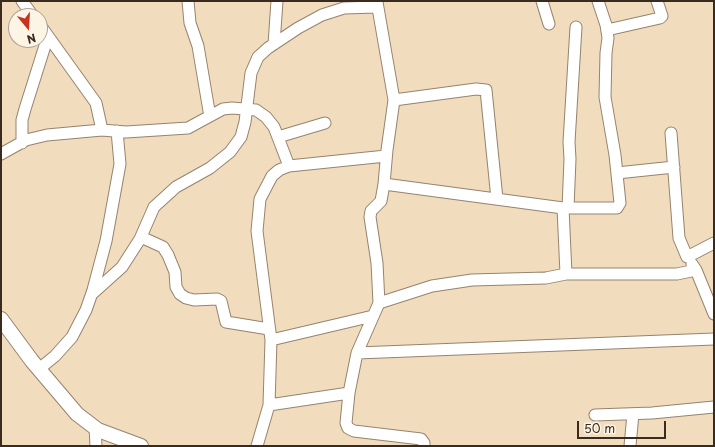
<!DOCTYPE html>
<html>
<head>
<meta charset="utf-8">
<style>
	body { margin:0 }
	#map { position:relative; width:715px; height:447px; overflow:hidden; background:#f2dcbe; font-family:"Playpen Sans",sans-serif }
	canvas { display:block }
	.frame { position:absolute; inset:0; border:2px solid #3b2a1e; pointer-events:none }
	.north { position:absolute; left:8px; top:8px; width:40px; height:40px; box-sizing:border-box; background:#fcf5e5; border:1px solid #afa495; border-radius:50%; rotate:162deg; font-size:11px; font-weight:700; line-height:16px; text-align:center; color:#3b2a1e }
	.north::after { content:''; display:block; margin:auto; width:14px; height:18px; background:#c8321e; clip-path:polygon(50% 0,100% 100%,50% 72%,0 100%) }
	.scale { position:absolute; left:577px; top:421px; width:89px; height:18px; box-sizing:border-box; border:2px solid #3b2a1e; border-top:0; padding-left:5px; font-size:12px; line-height:14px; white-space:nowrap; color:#3b2a1e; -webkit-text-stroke:3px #fcf5e5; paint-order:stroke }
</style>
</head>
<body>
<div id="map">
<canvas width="715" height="447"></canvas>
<div class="frame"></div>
<div class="north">N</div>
<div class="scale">50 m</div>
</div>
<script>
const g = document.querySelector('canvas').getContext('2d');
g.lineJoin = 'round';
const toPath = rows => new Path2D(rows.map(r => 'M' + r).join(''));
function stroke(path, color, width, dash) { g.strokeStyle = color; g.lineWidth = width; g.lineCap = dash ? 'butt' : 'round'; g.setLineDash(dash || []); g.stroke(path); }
const minor = toPath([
	[22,1,33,16],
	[188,1,190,23,198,46,209,111],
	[542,1,549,24],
	[377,2,394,100,387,150,384,184,563,208,566,274],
	[40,25,96,103,102,130],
	[607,30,660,18,662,16,657,1],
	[274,44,277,1],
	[394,100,476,89,486,90,497,199],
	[671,133,679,238,687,257,714,243],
	[278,137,325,123],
	[22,143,22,120,25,109,48,36],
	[1,154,26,140,47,135,102,130,126,132,188,128,223,109,232,108,256,110,266,117,274,127,289,166],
	[617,173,674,167],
	[563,208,617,208,620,203,615,155,605,97,606,53,608,38,606,25,598,1],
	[568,208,570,159,569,142,576,27],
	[141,237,163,247,168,255,175,272,176,287,180,294,186,298,194,300,217,299,221,301,226,322,269,329],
	[692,264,696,270,714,314],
	[92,294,122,267,140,239,154,207,176,187,210,168,230,152,241,137,245,122,251,73,258,57,268,48,298,28,322,15,344,8,377,7],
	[379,303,377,263,370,217,371,211,381,201,384,184],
	[271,340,257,231,260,199,272,176,279,170,289,166,386,156],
	[357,353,379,303,432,286,472,280,546,278,566,274,677,274,696,270],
	[39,369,55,356,72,337,86,310,93,290,106,241,120,164,117,131],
	[349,393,346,423,348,428,354,431,421,439,424,443,424,446],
	[269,405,271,340,373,316],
	[595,415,652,413,714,407],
	[95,427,96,446],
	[257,446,269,405,349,393,357,353,714,339],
	[630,446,633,414]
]);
const tertiary = toPath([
	[1,319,32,361,77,414,98,430,141,446]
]);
stroke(minor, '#96836e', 13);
stroke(tertiary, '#96836e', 16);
stroke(minor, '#fff', 11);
stroke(tertiary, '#fff', 14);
</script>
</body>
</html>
